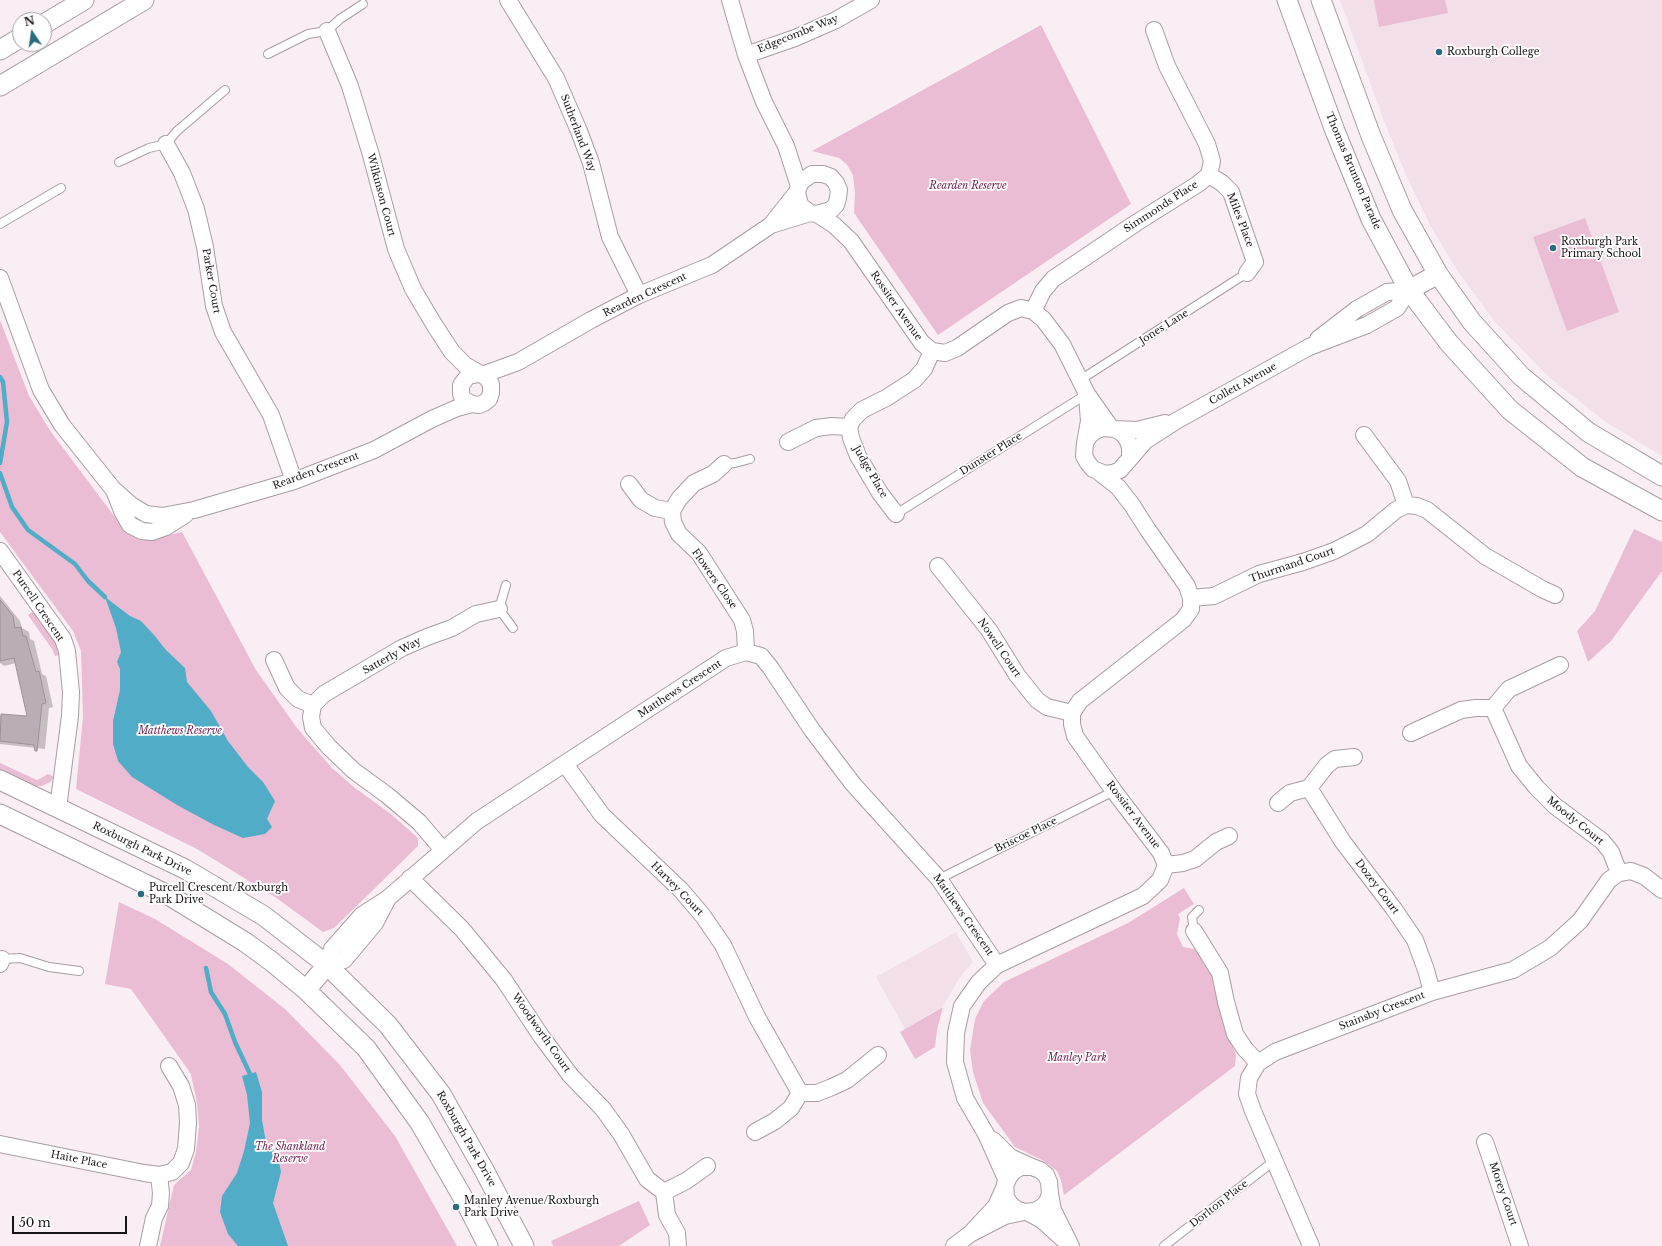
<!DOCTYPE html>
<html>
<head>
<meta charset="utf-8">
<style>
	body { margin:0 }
	#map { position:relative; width:1662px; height:1246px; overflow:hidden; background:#f9eef3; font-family:"Libre Baskerville",serif }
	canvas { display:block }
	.north { position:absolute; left:12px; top:12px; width:40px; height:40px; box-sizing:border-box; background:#fff; border:1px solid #a3a1a2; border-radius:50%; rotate:347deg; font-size:11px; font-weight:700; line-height:16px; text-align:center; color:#181416 }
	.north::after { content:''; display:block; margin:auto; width:14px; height:18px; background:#2a6c7f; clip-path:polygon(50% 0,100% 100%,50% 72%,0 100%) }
	.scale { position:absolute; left:12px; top:1216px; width:115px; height:18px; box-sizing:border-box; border:2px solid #181416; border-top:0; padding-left:5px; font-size:12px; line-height:14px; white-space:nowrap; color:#181416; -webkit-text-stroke:3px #fff; paint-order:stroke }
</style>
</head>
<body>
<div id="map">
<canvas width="1662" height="1246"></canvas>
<div class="north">N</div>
<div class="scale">50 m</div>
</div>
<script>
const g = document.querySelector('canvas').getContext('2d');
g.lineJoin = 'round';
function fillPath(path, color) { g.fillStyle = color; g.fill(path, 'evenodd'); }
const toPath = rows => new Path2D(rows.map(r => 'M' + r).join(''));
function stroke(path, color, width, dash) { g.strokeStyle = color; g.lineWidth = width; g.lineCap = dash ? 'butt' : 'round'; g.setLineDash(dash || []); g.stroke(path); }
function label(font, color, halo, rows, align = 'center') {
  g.font = font + ' "Libre Baskerville",serif'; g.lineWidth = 3.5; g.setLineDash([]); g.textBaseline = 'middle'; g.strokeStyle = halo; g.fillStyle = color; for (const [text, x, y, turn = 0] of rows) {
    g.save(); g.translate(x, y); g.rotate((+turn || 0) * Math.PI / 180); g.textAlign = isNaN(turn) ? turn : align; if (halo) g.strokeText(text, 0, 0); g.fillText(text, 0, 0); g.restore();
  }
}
fillPath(toPath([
	[1340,0,1662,0,1662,456,1606,422,1550,378,1494,321,1457,270,1430,225,1406,175,1384,121],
	[956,932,973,962,960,977,943,1006,905,1029,876,977]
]), '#f2dfe9');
fillPath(toPath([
	[1374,0,1445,0,1448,13,1379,27],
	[1041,25,1131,204,938,335,854,213,855,193,853,175,847,165,839,158,812,151],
	[1585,218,1619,312,1567,331,1533,237],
	[0,320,29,396,51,432,124,529,136,538,151,539,182,532,256,670,297,728,332,768,355,788,391,814,418,838,418,846,334,928,323,932,275,897,197,849,76,789,83,717,81,651,73,631,0,532],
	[1634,529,1662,542,1662,571,1611,641,1588,662,1577,631,1595,611],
	[34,611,58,645,61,655,55,656,52,649,28,615],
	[0,763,37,780,48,774,54,777,50,782,42,786,35,786,0,770],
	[1184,888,1194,904,1178,914,1180,918,1177,934,1183,947,1200,950,1215,978,1225,1026,1236,1055,1235,1066,1064,1195,1061,1180,1057,1171,1042,1160,1015,1147,983,1103,973,1072,970,1050,975,1019,984,1001,1004,982,1128,923],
	[119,902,155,919,228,964,285,1009,340,1065,395,1136,457,1246,160,1246,174,1185,191,1170,196,1152,199,1127,197,1103,191,1074,131,989,105,984],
	[943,1007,937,1030,935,1047,915,1059,900,1032],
	[639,1201,650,1225,619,1246,553,1246,551,1241]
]), '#ebbdd5');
fillPath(toPath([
	[105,597,130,616,141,621,154,635,166,650,185,668,187,682,211,711,228,741,248,767,263,782,275,801,267,819,272,827,265,834,243,838,214,825,177,805,132,777,118,761,113,744,113,721,120,690,120,669,117,662,121,652,116,628],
	[256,1072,262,1092,262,1120,266,1142,278,1157,281,1172,273,1203,288,1246,238,1246,228,1234,220,1212,222,1196,237,1173,244,1151,250,1123,247,1095,242,1076]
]), '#51acc8');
fillPath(toPath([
	[0,596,20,621,22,628,29,632,30,639,34,641,42,674,46,676,53,707,49,708,45,749,0,744,0,716,28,717,16,663,4,666,0,663]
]), '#0003');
stroke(toPath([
	[0,377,3,382,7,422,0,463],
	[0,473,12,507,28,530,75,564,88,581,105,597],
	[206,968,211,992,225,1014,235,1042,250,1074]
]), '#51acc8', 4.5);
const building = toPath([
	[0,600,13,616,15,628,21,627,23,636,26,636,36,672,39,671,46,703,42,704,37,751,35,751,34,745,0,741,1,714,27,716,14,658,0,661,0,600]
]);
fillPath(building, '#b8aeb3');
stroke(building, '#9c9297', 1);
const service = toPath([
	[268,54,308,34,327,31,340,19,363,4],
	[119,162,149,148,166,144,177,131,225,90],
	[0,224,61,188],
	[1080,380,1247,273],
	[724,464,735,463,750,459],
	[896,514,1087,394],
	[506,585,499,609,513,628],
	[939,879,1114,791],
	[1194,931,1192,917,1199,910],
	[1,956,2,959,20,958,49,967,79,971],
	[1164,1246,1274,1161]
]);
const minor = toPath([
	[508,0,556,78,579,131,591,163,610,237,639,295],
	[730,0,746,55,764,102,786,146,799,186],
	[327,31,350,86,371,155,396,249,413,289,435,326,452,352,465,365,486,377,491,384,491,393,489,399,484,403,479,405,472,404,463,399,461,394,461,385,468,376,479,374],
	[746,55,795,38,836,20,871,0],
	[166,144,182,173,196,209,205,247,214,306,223,332,271,415,294,481],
	[1209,175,1222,183,1231,192,1255,262,1247,273],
	[817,214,834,225,851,241,922,343,932,351,945,353,957,348,1008,313,1021,308,1033,311,1043,319,1062,344,1087,394,1111,428],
	[771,225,797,192],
	[0,278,41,390,62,425,113,489,131,505,146,514,162,516,194,510,294,481,374,450,432,419,457,408,472,404],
	[1033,311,1043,291,1053,279,1136,223,1198,184,1209,175,1212,161,1207,144,1167,66,1154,30],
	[1318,339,1357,309,1387,292,1409,290],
	[482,375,518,362,591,320,639,295,712,265,771,225,810,213,817,214,831,210,836,205,838,198,839,190,836,183,831,177,823,174,812,174,802,181,799,186,797,192,800,205,810,213],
	[1115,429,1137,430,1165,423],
	[1364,435,1398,481,1406,505],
	[788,442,816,428,832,426,849,427],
	[1085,443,1089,421,1087,396],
	[1130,457,1130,447,1127,439,1122,433,1115,429,1103,428,1095,431,1089,436,1085,443,1084,456,1088,463,1093,469,1105,474,1113,473,1120,470,1145,441,1176,421,1309,347,1367,325,1397,308,1409,290],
	[724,464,713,474,694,483,679,499,672,511,673,522,679,534,699,553,742,620,745,631,746,652],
	[629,484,641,500,655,508,672,511],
	[115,493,123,513,130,525,142,531,152,532,166,527,185,515],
	[896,514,880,493,858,456,851,438,849,427,853,419,862,410,886,398,914,380,924,369,932,351],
	[0,551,63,639,67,651,71,692,70,716,58,808],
	[938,566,989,630,1017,675,1037,700,1047,707,1072,713],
	[1191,598,1214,596,1259,574,1303,562,1334,551,1367,534,1396,510,1406,505,1417,506,1427,510,1485,556,1542,589,1555,595],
	[274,660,287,688,298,699,313,705],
	[1493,708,1519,766,1537,788,1555,806,1602,841,1611,852,1619,873],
	[1493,708,1509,689,1560,665],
	[1411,733,1461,710,1476,708,1493,708],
	[565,764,602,815,681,890,703,916,723,945,757,1017,800,1093],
	[1309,788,1343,842,1394,909,1415,940,1426,970,1432,992],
	[1278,803,1290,793,1309,788,1327,765,1335,759,1354,757],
	[443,850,419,822,387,795,354,771,329,747,313,728,311,717,313,705,324,694,402,648,427,637,452,628,476,614,499,609],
	[1166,865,1183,863,1195,859,1216,842,1229,836],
	[410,878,462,929,504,980,541,1036,571,1076,603,1109,621,1134,647,1179,664,1192,667,1215,677,1233,678,1246],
	[1194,931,1220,973,1226,1002,1235,1034,1245,1049,1258,1063],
	[0,964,2,959],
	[327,965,332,949,362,915,387,899,477,821,726,658,746,652,761,656,770,667,812,730,853,784,939,879,997,965],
	[327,965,344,960,375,923,387,900],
	[800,1093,817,1093,832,1087,847,1080,878,1055],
	[755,1132,775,1121,791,1108,800,1093],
	[993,1140,1010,1157,1032,1167],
	[1485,1142,1520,1246],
	[0,1144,144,1173,159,1175,172,1172,181,1163,186,1149,188,1123,187,1105,181,1086,169,1066],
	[1007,1181,986,1134,965,1098,955,1062,956,1033,962,1006,979,982,997,965,1143,896,1160,880,1166,865,1161,853,1114,791,1075,736,1072,724,1072,713,1080,701,1183,620,1191,609,1191,598,1187,586,1148,530,1132,505,1118,487,1100,473],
	[664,1192,686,1181,707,1166],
	[1050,1194,1053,1210,1071,1246],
	[1027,1212,1042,1220,1063,1239],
	[970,1234,996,1206,1009,1177,1014,1171,1021,1167,1032,1167,1040,1170,1046,1175,1049,1182,1050,1194,1047,1202,1042,1207,1035,1211,1024,1212,1016,1209,1010,1204,1006,1197,1005,1184],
	[148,1246,154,1218,160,1206,161,1193,159,1175],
	[954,1246,970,1234,1005,1216,1024,1212],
	[1311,1246,1253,1111,1247,1094,1249,1078,1258,1063,1275,1052,1432,992,1513,970,1550,948,1580,921,1609,880,1619,873,1631,871,1644,876,1662,890]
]);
const tertiary = toPath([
	[1287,0,1335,131,1371,219,1409,290,1449,343,1510,410,1582,467,1662,511],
	[1321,0,1371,136,1402,210,1438,274,1472,322,1521,376,1588,432,1662,476],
	[44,24,84,0],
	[0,50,20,38],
	[0,86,144,0],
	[1409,290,1438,274],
	[0,780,185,869,264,916,327,965,388,1025,441,1094,484,1170,524,1246],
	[0,814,170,896,245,942,271,961,306,990,366,1048,420,1123,466,1203,488,1246],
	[306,990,327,965]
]);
stroke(service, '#a79da2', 10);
stroke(minor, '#a79da2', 18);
stroke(tertiary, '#a79da2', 21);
stroke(service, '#fff', 8);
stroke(minor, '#fff', 16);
stroke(tertiary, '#fff', 19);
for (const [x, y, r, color] of [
	[1439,52,4,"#2a6c7f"],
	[1553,248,4,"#2a6c7f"],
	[141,894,4,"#2a6c7f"],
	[456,1207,4,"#2a6c7f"]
]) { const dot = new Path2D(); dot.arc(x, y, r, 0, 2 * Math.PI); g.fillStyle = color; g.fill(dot); stroke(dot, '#fff', 1.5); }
label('10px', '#181416', '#fff', [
	["Edgecombe Way",798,34,-22],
	["Sutherland Way",578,133,69],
	["Thomas Brunton Parade",1353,171,67],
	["Wilkinson Court",381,195,75],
	["Simmonds Place",1161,207,-33],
	["Miles Place",1240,220,69],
	["Parker Court",211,281,80],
	["Rearden Crescent",645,295,-25],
	["Rossiter Avenue",896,306,55],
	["Jones Lane",1164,327,-32],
	["Collett Avenue",1243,384,-29],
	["Dunster Place",991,454,-32],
	["Rearden Crescent",316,471,-20],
	["Judge Place",870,472,60],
	["Thurmand Court",1292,565,-19],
	["Flowers Close",714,579,55],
	["Purcell Crescent",38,606,56],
	["Nowell Court",999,648,56],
	["Satterly Way",392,656,-29],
	["Matthews Crescent",680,689,-33],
	["Rossiter Avenue",1133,815,53],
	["Moody Court",1575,821,39],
	["Briscoe Place",1026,835,-26],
	["Roxburgh Park Drive",142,849,26],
	["Dozey Court",1377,887,53],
	["Harvey Court",677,889,46],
	["Matthews Crescent",963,915,55],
	["Stainsby Crescent",1382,1011,-21],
	["Woodworth Court",541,1033,55],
	["Roxburgh Park Drive",466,1139,60],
	["Haite Place",79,1160,11],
	["Morey Court",1503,1194,71],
	["Dorlton Place",1219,1204,-38]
]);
label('10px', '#181416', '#fff', [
	["Roxburgh College",1447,52],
	["Roxburgh Park",1561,242],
	["Primary School",1561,254],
	["Purcell Crescent/Roxburgh",149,888],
	["Park Drive",149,900],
	["Manley Avenue/Roxburgh",464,1201],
	["Park Drive",464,1213]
], 'left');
label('italic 10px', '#6c1d4f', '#fff', [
	["Rearden Reserve",968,186],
	["Matthews Reserve",180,731],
	["Manley Park",1077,1058],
	["The Shankland",290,1147],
	["Reserve",290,1159]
]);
</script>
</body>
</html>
